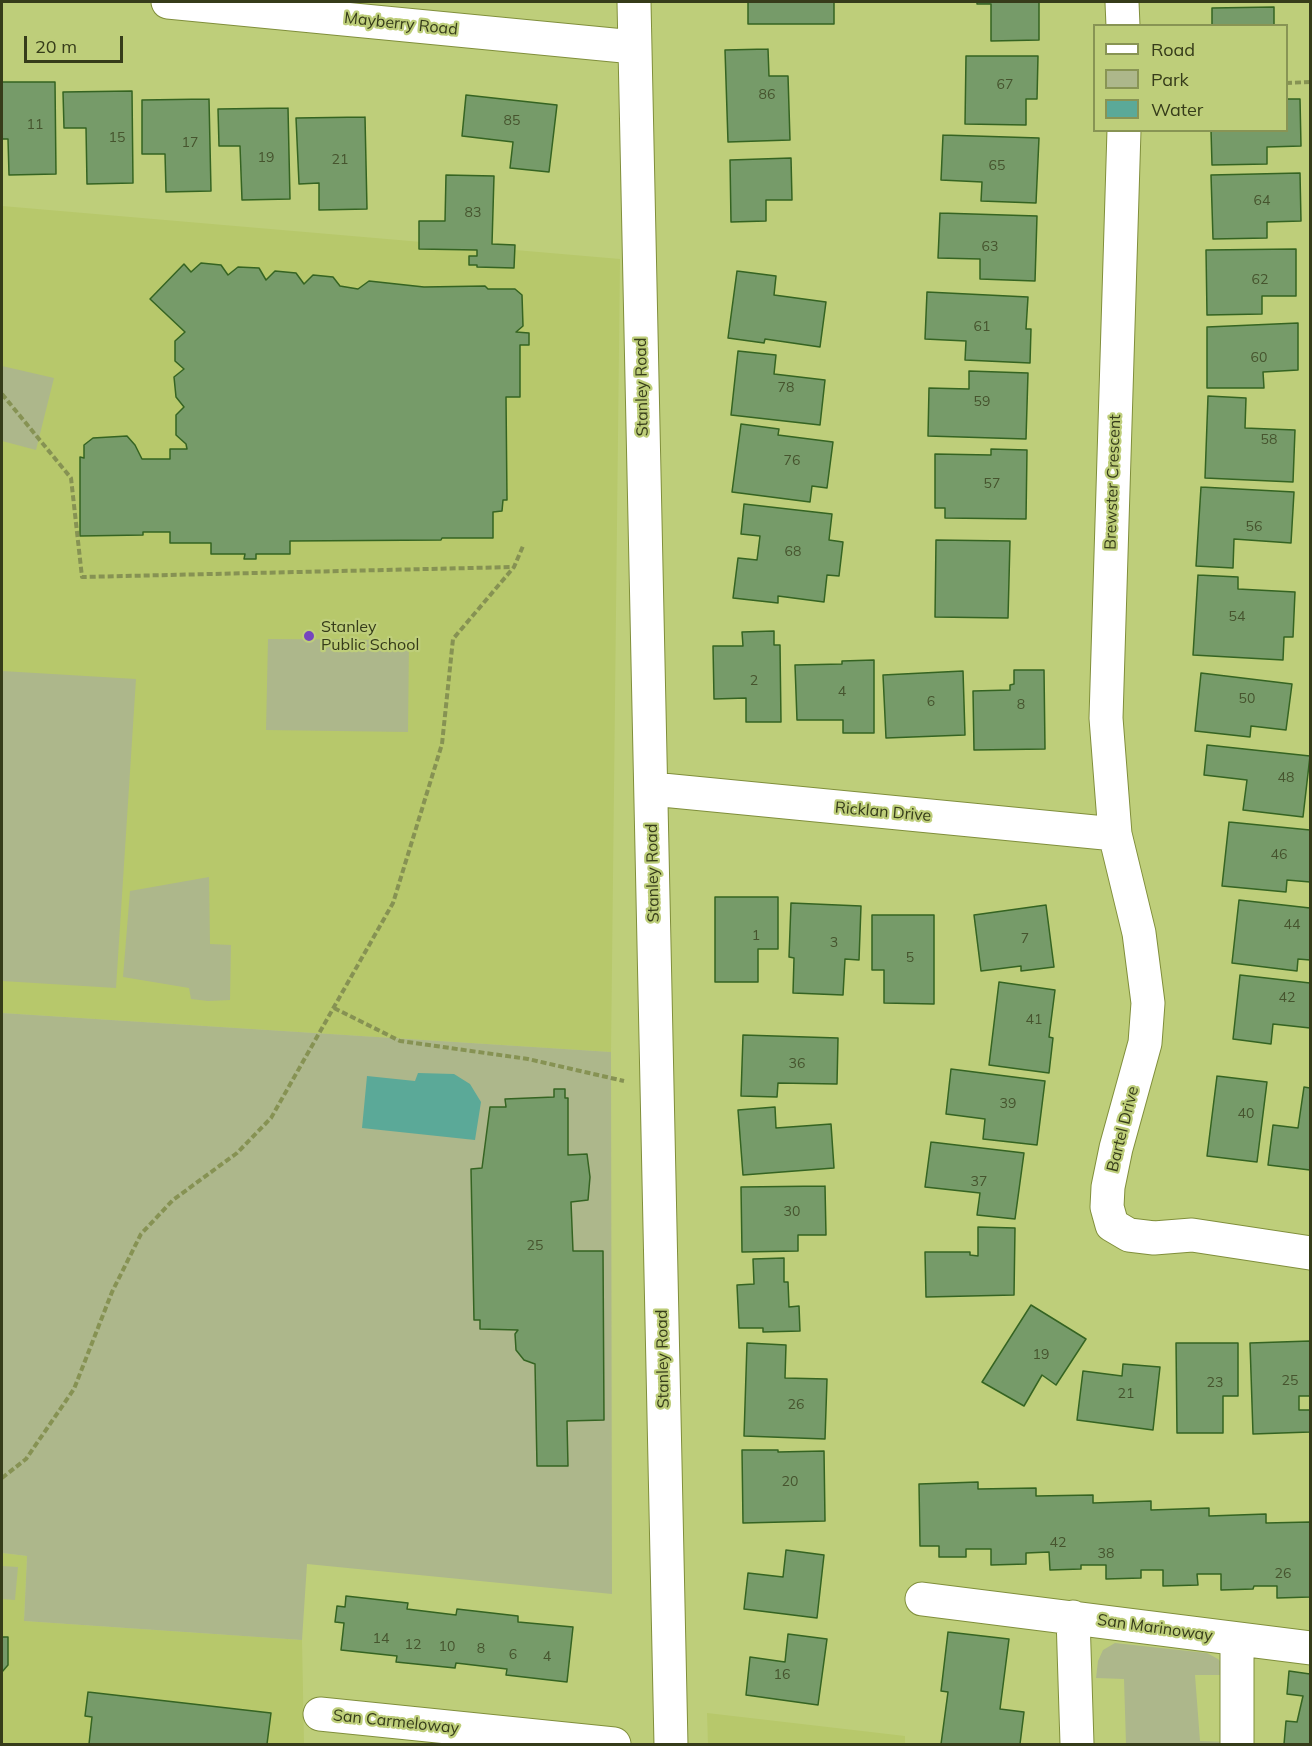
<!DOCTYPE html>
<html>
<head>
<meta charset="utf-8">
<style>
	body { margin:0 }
	#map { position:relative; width:1312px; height:1746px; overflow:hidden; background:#bece7a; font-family:Mulish,sans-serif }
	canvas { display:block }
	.frame { position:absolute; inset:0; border:3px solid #363c1a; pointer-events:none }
	.legend { position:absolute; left:1093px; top:24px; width:195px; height:108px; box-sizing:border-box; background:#bece7a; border:2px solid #889454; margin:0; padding:8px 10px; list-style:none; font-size:18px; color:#363c1a }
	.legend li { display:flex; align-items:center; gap:12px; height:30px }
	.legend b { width:30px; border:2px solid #889454 }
	.scale { position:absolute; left:24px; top:36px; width:99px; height:27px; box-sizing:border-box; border:3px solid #363c1a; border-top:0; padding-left:8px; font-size:18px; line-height:21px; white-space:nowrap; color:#363c1a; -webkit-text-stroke:4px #bece7a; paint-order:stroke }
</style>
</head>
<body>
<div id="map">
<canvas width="1312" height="1746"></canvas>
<div class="frame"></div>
<ul class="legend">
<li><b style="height:8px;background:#fff"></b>Road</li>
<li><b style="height:16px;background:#adb78b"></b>Park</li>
<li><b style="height:16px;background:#5ba998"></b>Water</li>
</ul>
<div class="scale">20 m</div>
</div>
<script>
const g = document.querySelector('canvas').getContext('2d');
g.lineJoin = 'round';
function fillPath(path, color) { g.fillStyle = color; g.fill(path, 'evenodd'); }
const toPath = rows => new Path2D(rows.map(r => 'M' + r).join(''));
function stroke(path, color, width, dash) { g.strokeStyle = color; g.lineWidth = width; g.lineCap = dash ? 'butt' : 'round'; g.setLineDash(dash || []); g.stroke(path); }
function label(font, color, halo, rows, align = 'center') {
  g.font = font + ' Mulish,sans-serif'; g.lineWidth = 4.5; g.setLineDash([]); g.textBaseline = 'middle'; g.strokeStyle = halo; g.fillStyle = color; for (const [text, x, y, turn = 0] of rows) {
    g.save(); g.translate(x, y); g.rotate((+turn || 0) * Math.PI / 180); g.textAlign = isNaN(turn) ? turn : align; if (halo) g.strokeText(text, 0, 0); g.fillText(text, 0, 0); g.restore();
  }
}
fillPath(toPath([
	[2,206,620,259,611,1052,2,1013],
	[2,1553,27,1556,24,1621,302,1640,304,1744,2,1744],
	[707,1713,905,1736,905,1744,708,1744]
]), '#b7c86b');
fillPath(toPath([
	[2,366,54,378,36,450,2,441],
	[268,639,409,640,408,732,266,730],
	[2,671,136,679,116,988,2,981],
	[209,877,210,944,231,945,230,1000,208,1001,191,999,189,988,123,977,130,891],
	[2,1013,611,1052,612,1594,307,1564,302,1640,24,1621,27,1556,2,1553],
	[2,1566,18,1567,15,1600,2,1599],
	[1115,1643,1207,1653,1218,1659,1225,1666,1227,1675,1195,1675,1200,1741,1228,1742,1228,1744,1126,1744,1124,1679,1096,1678,1098,1661,1103,1650]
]), '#adb78b');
fillPath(toPath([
	[418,1073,454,1074,470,1084,481,1102,475,1140,362,1128,367,1076,415,1081]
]), '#5ba998');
const building = toPath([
	[748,2,834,2,834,24,748,24,748,2],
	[977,2,1039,2,1039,40,991,41,991,4,977,4,977,2],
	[1274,7,1274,26,1212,26,1212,8,1274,7],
	[768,49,769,76,788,76,790,140,728,142,725,50,768,49],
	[966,56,1038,56,1037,99,1026,99,1026,125,965,124,966,56],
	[2,82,55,82,56,174,9,175,8,139,2,139,2,82],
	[132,91,133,183,87,184,86,128,64,128,63,92,132,91],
	[466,95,557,105,549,172,510,168,513,142,462,136,466,95],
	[209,99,211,191,166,192,165,154,142,154,142,100,209,99],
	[1286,99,1300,99,1301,146,1267,147,1267,164,1212,165,1211,130,1286,130,1286,99],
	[288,108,290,199,242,200,240,146,219,146,218,109,288,108],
	[365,117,367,209,319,210,319,183,299,184,296,118,365,117],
	[943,135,1039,138,1036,203,981,201,982,182,941,180,943,135],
	[791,158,792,200,766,200,766,221,731,222,730,160,791,158],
	[1300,173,1301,221,1267,222,1267,238,1213,239,1211,175,1300,173],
	[446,175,494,176,492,244,515,245,514,268,477,267,477,265,469,265,469,256,477,256,477,250,419,249,419,221,445,221,446,175],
	[940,213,1037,216,1035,281,980,279,980,259,938,258,940,213],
	[1296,249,1296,296,1262,296,1262,314,1207,315,1206,250,1296,249],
	[201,263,221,265,228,275,238,267,259,268,266,280,275,271,296,273,304,284,313,275,333,277,340,286,358,289,369,281,424,287,485,286,488,289,515,289,522,295,523,326,516,332,529,333,529,345,520,345,520,397,506,397,507,500,503,500,502,511,493,512,493,538,442,538,441,540,290,541,290,554,256,554,256,559,244,559,245,554,211,554,211,543,170,543,170,532,143,532,143,535,80,536,80,457,84,458,84,445,93,438,127,436,135,445,142,459,170,459,170,449,187,449,186,444,176,435,176,415,184,407,176,397,174,377,184,369,175,361,175,341,185,332,150,299,184,264,191,272,201,263],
	[737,271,776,276,774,295,826,302,820,347,765,339,764,343,728,338,737,271],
	[927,292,1028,297,1026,329,1031,329,1030,363,965,360,966,341,925,339,927,292],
	[1298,323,1298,370,1263,372,1264,388,1207,388,1207,327,1298,323],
	[738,351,776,355,774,374,825,380,820,425,731,415,738,351],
	[969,371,1028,373,1026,439,928,436,929,388,969,389,969,371],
	[1208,396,1246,398,1245,428,1295,430,1293,482,1205,478,1208,396],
	[741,424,779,429,778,435,833,442,827,488,812,486,810,502,732,492,741,424],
	[991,449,1027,450,1026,519,945,518,945,508,935,508,935,454,991,455,991,449],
	[1201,487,1294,492,1291,543,1234,539,1233,568,1196,566,1201,487],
	[744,504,832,514,829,540,843,542,839,576,827,575,824,602,778,596,778,603,733,598,738,558,757,560,760,536,741,534,744,504],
	[936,540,1010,541,1008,618,935,617,936,540],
	[1198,575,1238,577,1238,589,1295,592,1293,637,1284,637,1283,660,1193,655,1198,575],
	[774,631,774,645,780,645,781,722,746,722,746,698,714,699,713,646,743,646,742,632,774,631],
	[874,660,874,733,843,733,843,720,797,720,795,665,842,664,842,661,874,660],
	[1014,670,1044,670,1045,749,974,750,973,691,1010,690,1010,685,1014,684,1014,670],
	[963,671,965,735,886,738,883,675,963,671],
	[1201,673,1292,684,1286,730,1251,726,1250,737,1195,731,1201,673],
	[1207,745,1310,756,1303,817,1243,810,1247,780,1204,775,1207,745],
	[1229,822,1310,830,1310,882,1287,880,1286,892,1222,886,1229,822],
	[715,897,778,897,778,949,758,949,758,982,715,982,715,897],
	[1239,900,1310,908,1310,960,1298,959,1297,971,1232,963,1239,900],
	[791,903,861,906,859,960,845,959,843,995,793,993,794,958,789,957,791,903],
	[1046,905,1054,967,1021,971,1021,966,981,971,974,915,1046,905],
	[872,915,934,915,934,1004,884,1003,884,970,872,970,872,915],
	[1240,975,1310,983,1310,1028,1273,1024,1271,1044,1233,1039,1240,975],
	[999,982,1055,990,1049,1037,1053,1038,1049,1073,989,1065,999,982],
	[743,1035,838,1038,837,1084,778,1083,777,1097,741,1096,743,1035],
	[951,1069,1045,1081,1037,1145,983,1139,985,1119,946,1114,951,1069],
	[1217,1076,1267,1082,1257,1162,1207,1156,1217,1076],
	[1304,1087,1310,1088,1310,1170,1268,1165,1273,1125,1298,1128,1304,1087],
	[554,1089,565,1089,565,1098,568,1098,568,1155,587,1154,590,1177,588,1200,571,1202,573,1251,603,1251,604,1420,567,1421,568,1466,537,1466,535,1364,524,1360,516,1350,515,1334,518,1330,480,1329,480,1320,474,1320,471,1169,482,1168,490,1107,506,1107,505,1099,554,1097,554,1089],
	[775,1107,776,1128,831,1124,834,1168,743,1175,738,1110,775,1107],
	[931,1142,1024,1153,1015,1219,977,1215,980,1193,925,1187,931,1142],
	[825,1186,826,1235,798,1235,798,1251,742,1252,741,1187,825,1186],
	[978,1227,1015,1228,1014,1295,926,1297,925,1252,970,1252,970,1255,978,1256,978,1227],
	[784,1258,784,1282,788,1282,789,1307,799,1306,800,1331,763,1332,763,1328,739,1328,737,1285,754,1284,753,1259,784,1258],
	[1031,1305,1086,1339,1056,1385,1042,1375,1024,1406,982,1382,1031,1305],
	[1310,1341,1310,1396,1299,1396,1299,1410,1310,1410,1310,1432,1253,1434,1250,1343,1310,1341],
	[747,1343,786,1345,785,1378,827,1379,825,1439,744,1436,747,1343],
	[1176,1343,1238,1343,1238,1396,1223,1396,1223,1433,1177,1433,1176,1343],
	[1123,1364,1160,1367,1153,1430,1077,1420,1083,1371,1122,1376,1123,1364],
	[742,1450,778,1450,778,1452,824,1451,825,1521,743,1523,742,1450],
	[978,1482,978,1489,1036,1488,1036,1496,1093,1495,1093,1503,1151,1501,1151,1510,1209,1508,1209,1516,1266,1514,1266,1523,1310,1522,1310,1597,1277,1598,1277,1586,1254,1586,1253,1589,1221,1590,1221,1574,1197,1574,1198,1585,1163,1586,1163,1570,1141,1570,1141,1578,1106,1579,1106,1565,1081,1565,1081,1569,1050,1570,1049,1552,1026,1553,1026,1564,991,1565,991,1549,966,1549,966,1557,939,1557,939,1546,920,1546,919,1484,978,1482],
	[786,1550,824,1555,817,1618,744,1609,748,1573,783,1577,786,1550],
	[346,1596,408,1603,407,1609,456,1615,457,1609,518,1616,518,1622,573,1627,567,1682,506,1675,507,1669,456,1663,455,1668,396,1662,397,1656,341,1650,344,1623,335,1622,337,1606,345,1607,346,1596],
	[948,1632,1009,1639,1000,1709,1024,1712,1020,1744,941,1744,948,1692,941,1691,948,1632],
	[788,1634,827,1639,818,1705,746,1695,750,1657,785,1662,788,1634],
	[2,1637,8,1637,8,1665,2,1672,2,1637],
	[1289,1671,1310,1674,1310,1744,1284,1744,1286,1721,1297,1722,1303,1696,1287,1694,1289,1671],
	[88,1692,271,1713,267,1744,89,1744,92,1717,85,1716,88,1692]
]);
fillPath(building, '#769b69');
stroke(building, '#356422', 1.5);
const street = toPath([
	[168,2,634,47],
	[634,2,671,1744],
	[1122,2,1123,26],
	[1124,130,1106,718,1115,834,1139,933,1148,1003,1145,1043,1116,1148,1108,1187,1107,1207,1112,1225,1129,1235,1154,1238,1192,1235,1310,1253],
	[652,789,1115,834],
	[922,1599,1310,1648],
	[1073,1617,1077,1744],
	[1237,1639,1237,1744],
	[320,1714,614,1744]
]);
stroke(street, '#808f3b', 35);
stroke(toPath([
	[1286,83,1310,82],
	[2,394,71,478,82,577,514,567],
	[334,1008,400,1041,528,1059,624,1081],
	[2,1478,26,1459,74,1389,112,1292,141,1234,173,1200,237,1153,271,1118,393,903,442,744,453,639,514,567,523,546]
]), '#869253', 4, [6, 3]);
stroke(street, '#fff', 33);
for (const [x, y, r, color] of [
	[309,636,6,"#7646be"]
]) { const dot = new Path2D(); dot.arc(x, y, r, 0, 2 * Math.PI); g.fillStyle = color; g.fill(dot); stroke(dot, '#bece7a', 2); }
label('14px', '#46542e', null, [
	["67",1005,85],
	["86",767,95],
	["85",512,121],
	["11",35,125],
	["15",117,138],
	["17",190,143],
	["19",266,158],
	["21",340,160],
	["65",997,166],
	["64",1262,201],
	["83",473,213],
	["63",990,247],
	["62",1260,280],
	["61",982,327],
	["60",1259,358],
	["78",786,388],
	["59",982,402],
	["58",1269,440],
	["76",792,461],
	["57",992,484],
	["56",1254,527],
	["68",793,552],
	["54",1237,617],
	["2",754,681],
	["4",842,692],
	["50",1247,699],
	["6",931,702],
	["8",1021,705],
	["48",1286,778],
	["46",1279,855],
	["44",1292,925],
	["1",756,936],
	["7",1025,939],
	["3",834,943],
	["5",910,958],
	["42",1287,998],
	["41",1034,1020],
	["36",797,1064],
	["39",1008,1104],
	["40",1246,1114],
	["37",979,1182],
	["30",792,1212],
	["25",535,1246],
	["19",1041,1355],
	["25",1290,1381],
	["23",1215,1383],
	["21",1126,1394],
	["26",796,1405],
	["20",790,1482],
	["42",1058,1543],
	["38",1106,1554],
	["26",1283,1574],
	["14",381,1639],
	["12",413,1645],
	["10",447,1647],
	["8",481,1649],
	["6",513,1655],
	["4",547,1657],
	["16",782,1675]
]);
label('16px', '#363c1a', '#bece7a', [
	["Mayberry Road",401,24,6],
	["Stanley Road",642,387,-91],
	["Brewster Crescent",1113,482,-88],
	["Ricklan Drive",883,812,5],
	["Stanley Road",653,873,-91],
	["Bartel Drive",1123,1129,-76],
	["Stanley Road",663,1359,-91],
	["San Marinoway",1155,1628,8],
	["San Carmeloway",396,1722,6]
]);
label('16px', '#363c1a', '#bece7a', [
	["Stanley",321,627],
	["Public School",321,645]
], 'left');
</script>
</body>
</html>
